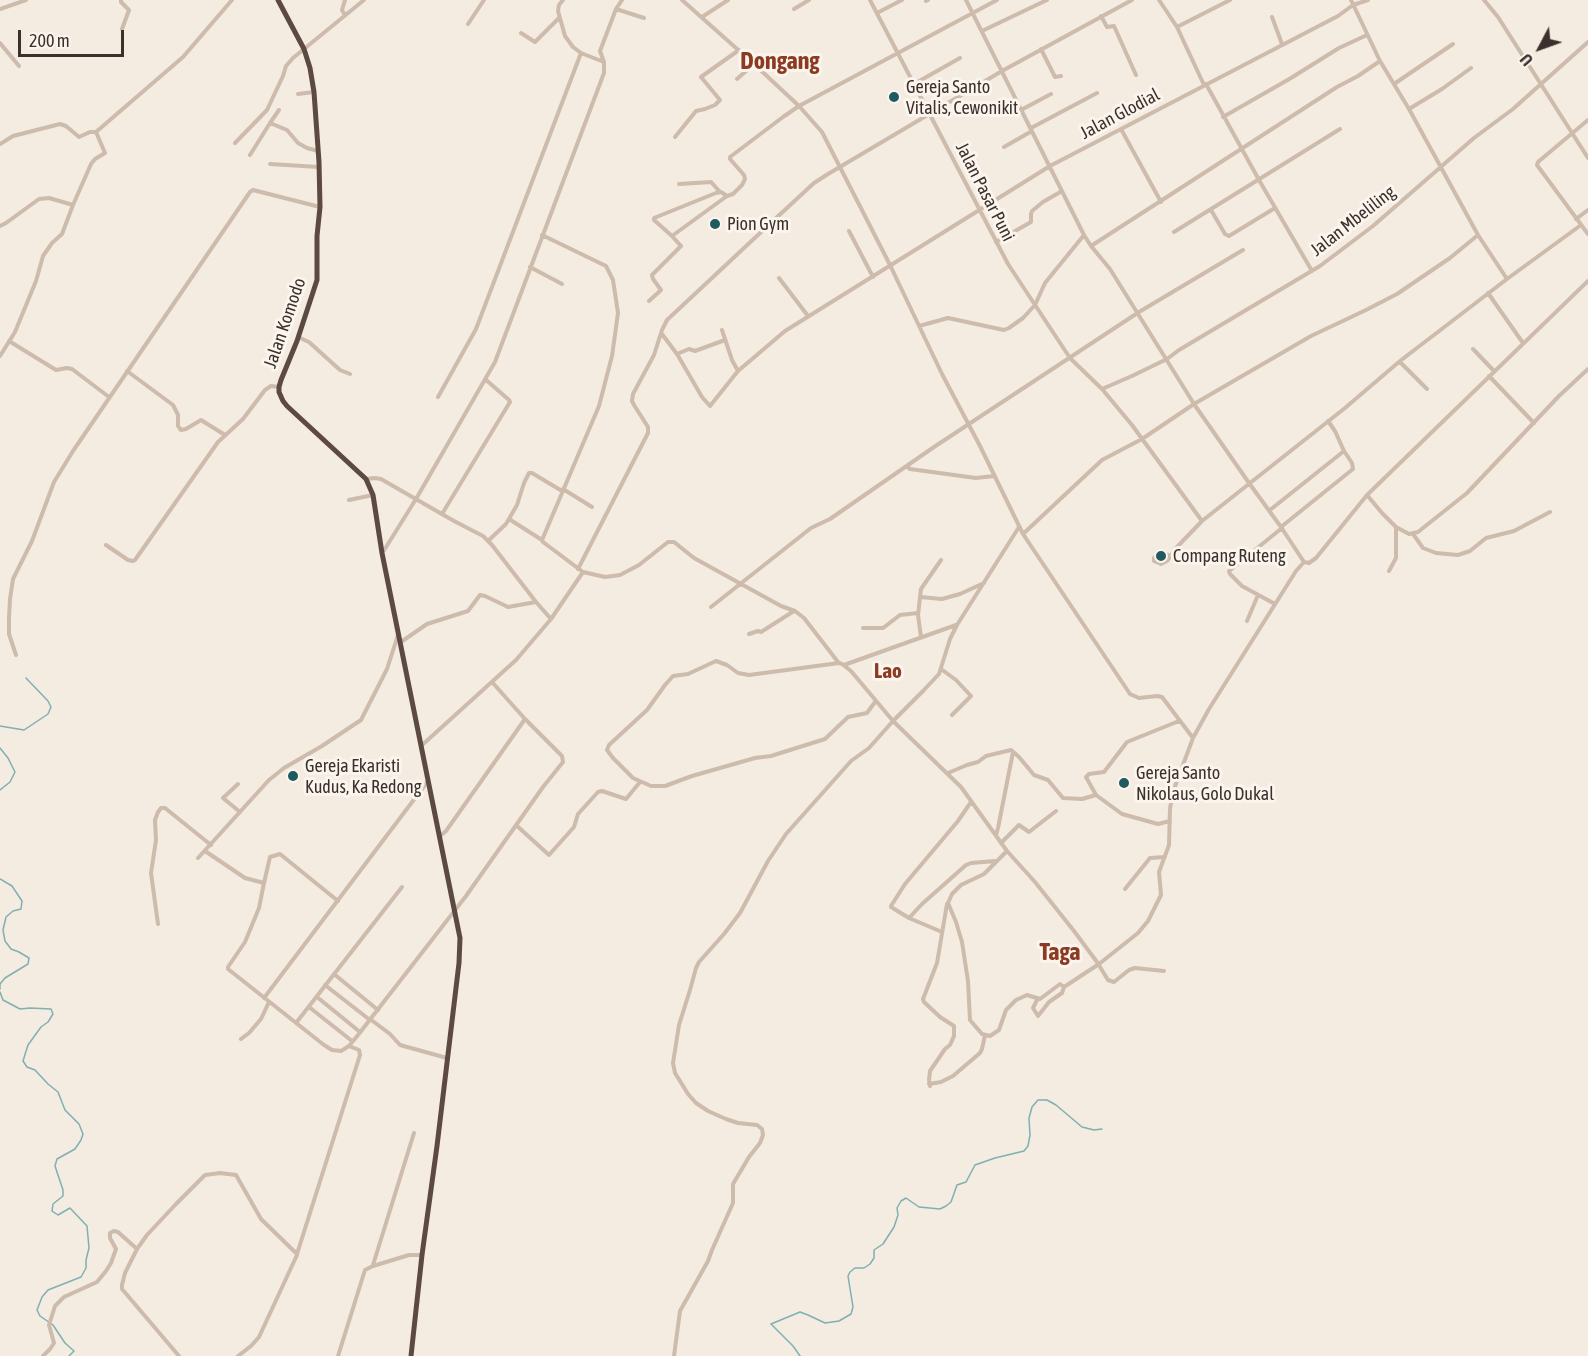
<!DOCTYPE html>
<html>
<head>
<meta charset="utf-8">
<style>
	body { margin:0 }
	#map { position:relative; width:1588px; height:1356px; overflow:hidden; background:#f4ebe1; font-family:"Asap Condensed",sans-serif }
	canvas { display:block }
	.north { position:absolute; left:1510px; top:18px; width:60px; height:60px; -webkit-text-stroke:4px #fbf5ee; paint-order:stroke; rotate:229deg; font-size:16px; font-weight:700; line-height:24px; text-align:center; color:#3b302b }
	.north::after { content:''; display:block; margin:auto; width:21px; height:27px; background:#3b302b; clip-path:polygon(50% 0,100% 100%,50% 72%,0 100%) }
	.scale { position:absolute; left:18px; top:30px; width:106px; height:27px; box-sizing:border-box; border:3px solid #3b302b; border-top:0; padding-left:8px; font-size:18px; line-height:21px; white-space:nowrap; color:#3b302b; -webkit-text-stroke:4px #fbf5ee; paint-order:stroke }
</style>
</head>
<body>
<div id="map">
<canvas width="1588" height="1356"></canvas>
<div class="north">U</div>
<div class="scale">200 m</div>
</div>
<script>
const g = document.querySelector('canvas').getContext('2d');
g.lineJoin = 'round';
const toPath = rows => new Path2D(rows.map(r => 'M' + r).join(''));
function stroke(path, color, width, dash) { g.strokeStyle = color; g.lineWidth = width; g.lineCap = dash ? 'butt' : 'round'; g.setLineDash(dash || []); g.stroke(path); }
function label(font, color, halo, rows, align = 'center') {
  g.font = font + ' "Asap Condensed",sans-serif'; g.lineWidth = 6; g.setLineDash([]); g.textBaseline = 'middle'; g.strokeStyle = halo; g.fillStyle = color; for (const [text, x, y, turn = 0] of rows) {
    g.save(); g.translate(x, y); g.rotate((+turn || 0) * Math.PI / 180); g.textAlign = isNaN(turn) ? turn : align; if (halo) g.strokeText(text, 0, 0); g.fillText(text, 0, 0); g.restore();
  }
}
stroke(toPath([
	[0,726,24,730,48,714,51,707,48,701,26,678],
	[0,748,8,758,15,772,10,782,0,790],
	[0,879,12,886,22,901,21,909,13,911,6,917,3,930,5,941,11,949,19,952,29,958,28,964,5,978,0,984,0,989],
	[0,992,3,1000,20,1009,30,1008,51,1009,53,1014,48,1022,41,1027,28,1045,23,1061,27,1067,35,1070,48,1084,58,1092,65,1110,79,1124,83,1134,81,1140,75,1149,57,1159,55,1166,63,1190,63,1196,53,1204,52,1211,58,1215,70,1208,87,1226,89,1248,86,1260,86,1268,81,1277,48,1290,42,1297,37,1310,40,1316,53,1325,65,1343,74,1351,69,1356],
	[800,1356,793,1346,771,1324,800,1312,808,1315,825,1323,839,1321,851,1314,853,1307,848,1276,850,1272,855,1268,864,1268,870,1264,874,1258,874,1250,883,1244,894,1227,898,1215,897,1208,901,1201,906,1198,919,1207,940,1209,946,1206,951,1202,957,1185,966,1182,975,1165,995,1158,1024,1151,1028,1146,1030,1135,1029,1118,1032,1107,1038,1100,1047,1100,1056,1105,1082,1127,1094,1130,1102,1129]
]), '#7fb0b2', 1.5);
stroke(toPath([
	[121,0,121,2,129,10,122,29],
	[682,0,754,64,799,106,822,132,890,265,942,374,980,446,1023,534,1130,694,1139,698,1157,696,1162,697,1193,738],
	[870,0,1008,264,1070,358,1102,389,1132,425,1202,521],
	[966,0,1084,235,1091,246,1110,269,1194,404,1249,483,1281,527,1304,562],
	[1159,0,1177,27,1204,85],
	[1484,0,1498,17,1588,158],
	[926,1,928,0],
	[0,9,26,0],
	[616,9,644,18],
	[794,9,809,0],
	[877,13,902,0],
	[345,15,342,10,345,0],
	[1101,16,1107,27,1114,26,1136,75],
	[702,17,728,0],
	[1272,17,1282,44],
	[468,24,484,0],
	[1177,27,1230,0],
	[982,31,1047,0],
	[521,33,535,42,559,18],
	[0,43,19,66],
	[1041,49,1055,77,1061,76],
	[604,62,600,51,616,9,622,0],
	[737,79,754,64],
	[914,84,960,58],
	[1206,84,1259,180,1312,271],
	[1394,84,1453,44],
	[298,94,314,92],
	[1409,109,1442,89,1471,68],
	[1021,110,1051,94],
	[1223,117,1291,78,1339,48,1367,35],
	[1588,120,1538,162,1537,165,1588,234],
	[270,123,279,110],
	[1031,128,1097,93],
	[1121,129,1161,202],
	[675,137,696,111,705,109,715,105,720,100,701,77,739,50],
	[235,143,267,110,283,76,286,66,293,58,364,0],
	[0,144,13,136,60,124,66,126,79,137,90,132,96,132,183,57,232,0],
	[1004,147,1032,131],
	[250,155,270,123,287,130,298,143,307,148,318,151],
	[270,164,319,167],
	[679,184,711,182,720,192],
	[1211,210,1225,234,1229,236,1275,208],
	[1576,219,1588,210],
	[0,226,6,223,39,199,49,198,73,205,91,164,95,159,105,153,96,132],
	[849,231,873,277],
	[1174,232,1340,129],
	[542,235,606,266,613,280,618,313,612,356,599,406,542,540,543,542,583,572,605,577,620,575,639,565,668,542,674,542,694,558,781,606,795,611,804,618,838,662],
	[672,236,654,220,654,218,716,193,721,192,727,196],
	[996,242,1031,222,1031,214,1032,211,1043,202,1062,191],
	[1091,246,1337,87,1358,76,1380,61],
	[530,267,562,284],
	[779,278,808,316],
	[1507,279,1581,225],
	[1488,293,1523,343],
	[649,301,661,290,653,279,652,275,681,246,672,236,727,196,733,194,742,185,745,179,744,175,730,159,730,157,783,117,799,106,997,0],
	[919,326,948,318,1004,330,1009,328,1023,318,1035,305,1045,283,1084,235],
	[722,330,732,360,738,371],
	[662,334,677,354,702,397,710,406,738,371,785,331,1050,166,1338,16,1353,5,1368,0],
	[298,337,309,342,340,370,350,374],
	[9,341,56,370,67,368,72,369,109,397],
	[1473,349,1494,371],
	[677,354,689,349,695,351,725,340],
	[0,356,15,332,36,281,43,256,52,243,62,234,73,205],
	[1400,362,1427,389],
	[127,371,173,405,178,415,178,426,181,430,186,429,201,420,225,435],
	[1489,376,1534,423],
	[1102,389,1132,376,1167,359,1179,350,1320,266,1373,226,1474,138,1513,109,1588,42],
	[438,397,476,329,581,53],
	[907,466,910,469,976,478,994,476],
	[366,479,375,478,381,479,454,521,483,536,492,545,536,602,551,619],
	[563,489,592,507],
	[1367,495,1382,513,1396,527,1409,534,1418,532,1467,493,1559,396,1588,369],
	[349,500,373,495],
	[1270,510,1344,451],
	[442,514,510,402,509,400,485,379],
	[509,519,542,540],
	[1281,527,1353,469,1352,463,1344,451,1335,431,1328,421],
	[1023,534,1102,460,1142,439,1194,404,1311,336,1366,310,1397,294,1450,258,1478,235],
	[1413,534,1423,548,1436,553,1458,555,1470,551,1486,538,1514,531,1550,512],
	[488,541,506,524,517,505,524,483,529,473,532,473,562,491],
	[106,545,128,560,133,561,135,560,218,442,243,419,265,390,271,386,279,387],
	[383,552,416,499,495,362,604,73,604,62,581,53,573,47,565,36,558,11,559,5,563,0],
	[1170,556,1164,553,1158,554,1154,558,1154,561,1161,564,1167,561,1176,548,1202,521,1345,408,1400,361,1507,279,1478,235,1409,109,1380,61,1351,0],
	[578,569,648,433,648,427,634,405,632,401,633,394,654,355,662,330,667,320,774,220,814,183,828,174,1002,71,1132,0],
	[1389,571,1396,558,1396,527],
	[920,597,942,599,960,594,984,583],
	[1275,604,1242,586,1230,574,1229,571,1282,528],
	[711,607,811,528,830,519,934,447,1139,312,1243,250],
	[1247,621,1258,595],
	[863,628,883,628,900,615,918,613],
	[749,634,758,631,761,632,794,611],
	[921,637,918,615,921,589,941,560],
	[401,642,427,624,468,611,480,595,485,596,508,607,536,602],
	[16,655,9,634,9,618,10,599,13,579,32,541,54,482,73,451,250,192,253,190,320,207],
	[844,665,956,625],
	[941,669,956,680,971,696,952,715],
	[875,702,867,713,848,717,825,739,771,756,755,758,692,776,665,786,651,786,633,778,613,758,607,750,609,745,647,710,665,685,673,676,688,674,716,661,727,665,738,673,749,675,839,663,842,664,851,671,893,721,961,787,1007,851,1035,882,1074,931,1097,962,1108,980,1114,982,1129,970,1135,968,1164,971],
	[421,746,516,660,551,619,583,572],
	[948,773,967,765,978,762,986,756,1011,750,1019,757,1034,775,1048,780,1063,798,1082,799,1096,795],
	[238,784,223,798,240,812],
	[1170,821,1158,824,1122,814,1096,795,1086,777,1089,774,1104,772,1127,742,1179,721],
	[516,825,549,855,574,827,578,814,598,792,602,791,626,799,640,782],
	[996,835,998,828,1013,752],
	[439,837,446,831,525,719,492,682],
	[1001,843,1019,825,1029,832,1056,811],
	[205,851,245,878,264,883,259,908,245,942,228,967,228,969,324,1045,332,1050,341,1051,349,1046,358,1035,466,896,543,787,563,762,562,756,525,719],
	[1007,851,984,874,961,885,952,894,948,903,956,922,962,942,968,981,970,1020,982,1034,990,1036,999,1030,1006,1010,1016,1000,1027,995,1040,999,1060,984,1064,987],
	[198,858,269,780,284,768,322,746,361,720,387,669,398,635],
	[264,883,270,857,280,854,338,901],
	[1125,889,1150,858,1165,857],
	[909,918,922,904,966,865,971,863,995,861],
	[158,924,151,873,156,840,155,820,158,812,161,808,165,808,211,845],
	[942,932,909,918,891,907,891,906,905,884,958,821,971,802],
	[334,974,378,1010],
	[325,985,370,1020],
	[317,997,360,1032],
	[264,998,428,781],
	[1038,998,1033,1008,1038,1016,1049,1002,1062,993,1064,987,1099,964,1138,933,1148,921,1161,895,1159,872,1169,845,1170,808,1174,789,1193,738,1209,709,1296,571,1304,562,1309,563,1316,558,1367,495,1588,281],
	[309,1007,352,1041],
	[370,1019,390,1034,400,1045,447,1058],
	[296,1023,402,887],
	[241,1039,249,1033,261,1019,269,1002],
	[929,1084,941,1082,953,1076,980,1053,982,1049,985,1035],
	[930,1086,929,1080,930,1071,945,1049,950,1045,954,1036,954,1026,940,1017,924,1002,923,999,937,963,947,904],
	[137,1249,125,1273,122,1285,122,1289,179,1356],
	[373,1265,414,1133],
	[43,1356,50,1349,54,1343,49,1325,55,1306,64,1297,97,1282,106,1271,111,1263,116,1249,110,1238,110,1233,114,1231,118,1232,137,1249,147,1235,176,1204,205,1175,220,1173,236,1175,261,1219,297,1254,360,1055,359,1050,349,1046],
	[238,1356,251,1346,259,1337,297,1255],
	[338,1356,365,1270,373,1266,409,1255,422,1255],
	[674,1356,680,1311,708,1261,712,1250,733,1203,733,1184,749,1157,760,1143,763,1135,762,1129,757,1125,738,1123,726,1119,708,1111,696,1103,688,1094,675,1073,673,1063,679,1025,690,990,696,968,699,962,724,934,740,913,768,861,786,834,851,761,869,748,893,721,923,691,939,674,950,639,957,625,1019,527]
]), '#cdbbac', 4);
stroke(toPath([
	[278,0,304,49,310,68,314,92,319,162,320,207,317,236,317,280,297,341,281,380,279,387,279,392,283,401,287,406,366,479,373,495,382,553,460,938,459,963,437,1146,422,1255,411,1356]
]), '#5c4a42', 5);
for (const [x, y, r, color] of [
	[894,97,6,"#1f5a5e"],
	[715,224,6,"#1f5a5e"],
	[1161,556,6,"#1f5a5e"],
	[293,776,6,"#1f5a5e"],
	[1124,783,6,"#1f5a5e"]
]) { const dot = new Path2D(); dot.arc(x, y, r, 0, 2 * Math.PI); g.fillStyle = color; g.fill(dot); stroke(dot, '#fbf5ee', 2); }
label('18px', '#3b302b', '#fbf5ee', [
	["Gereja Santo",906,87],
	["Vitalis, Cewonikit",906,108],
	["Pion Gym",727,224],
	["Compang Ruteng",1173,556],
	["Gereja Ekaristi",305,766],
	["Kudus, Ka Redong",305,787],
	["Gereja Santo",1136,773],
	["Nikolaus, Golo Dukal",1136,794]
], 'left');
label('18px', '#3b302b', '#fbf5ee', [
	["Jalan Glodial",1120,114,-28],
	["Jalan Pasar Puni",985,192,63],
	["Jalan Mbeliling",1353,221,-38],
	["Jalan Komodo",285,323,-71]
]);
label('bold 21px', '#8c3b22', '#fbf5ee', [
	["Lao",888,671]
]);
label('bold 24px', '#8c3b22', '#fbf5ee', [
	["Dongang",780,61],
	["Taga",1060,952]
]);
</script>
</body>
</html>
